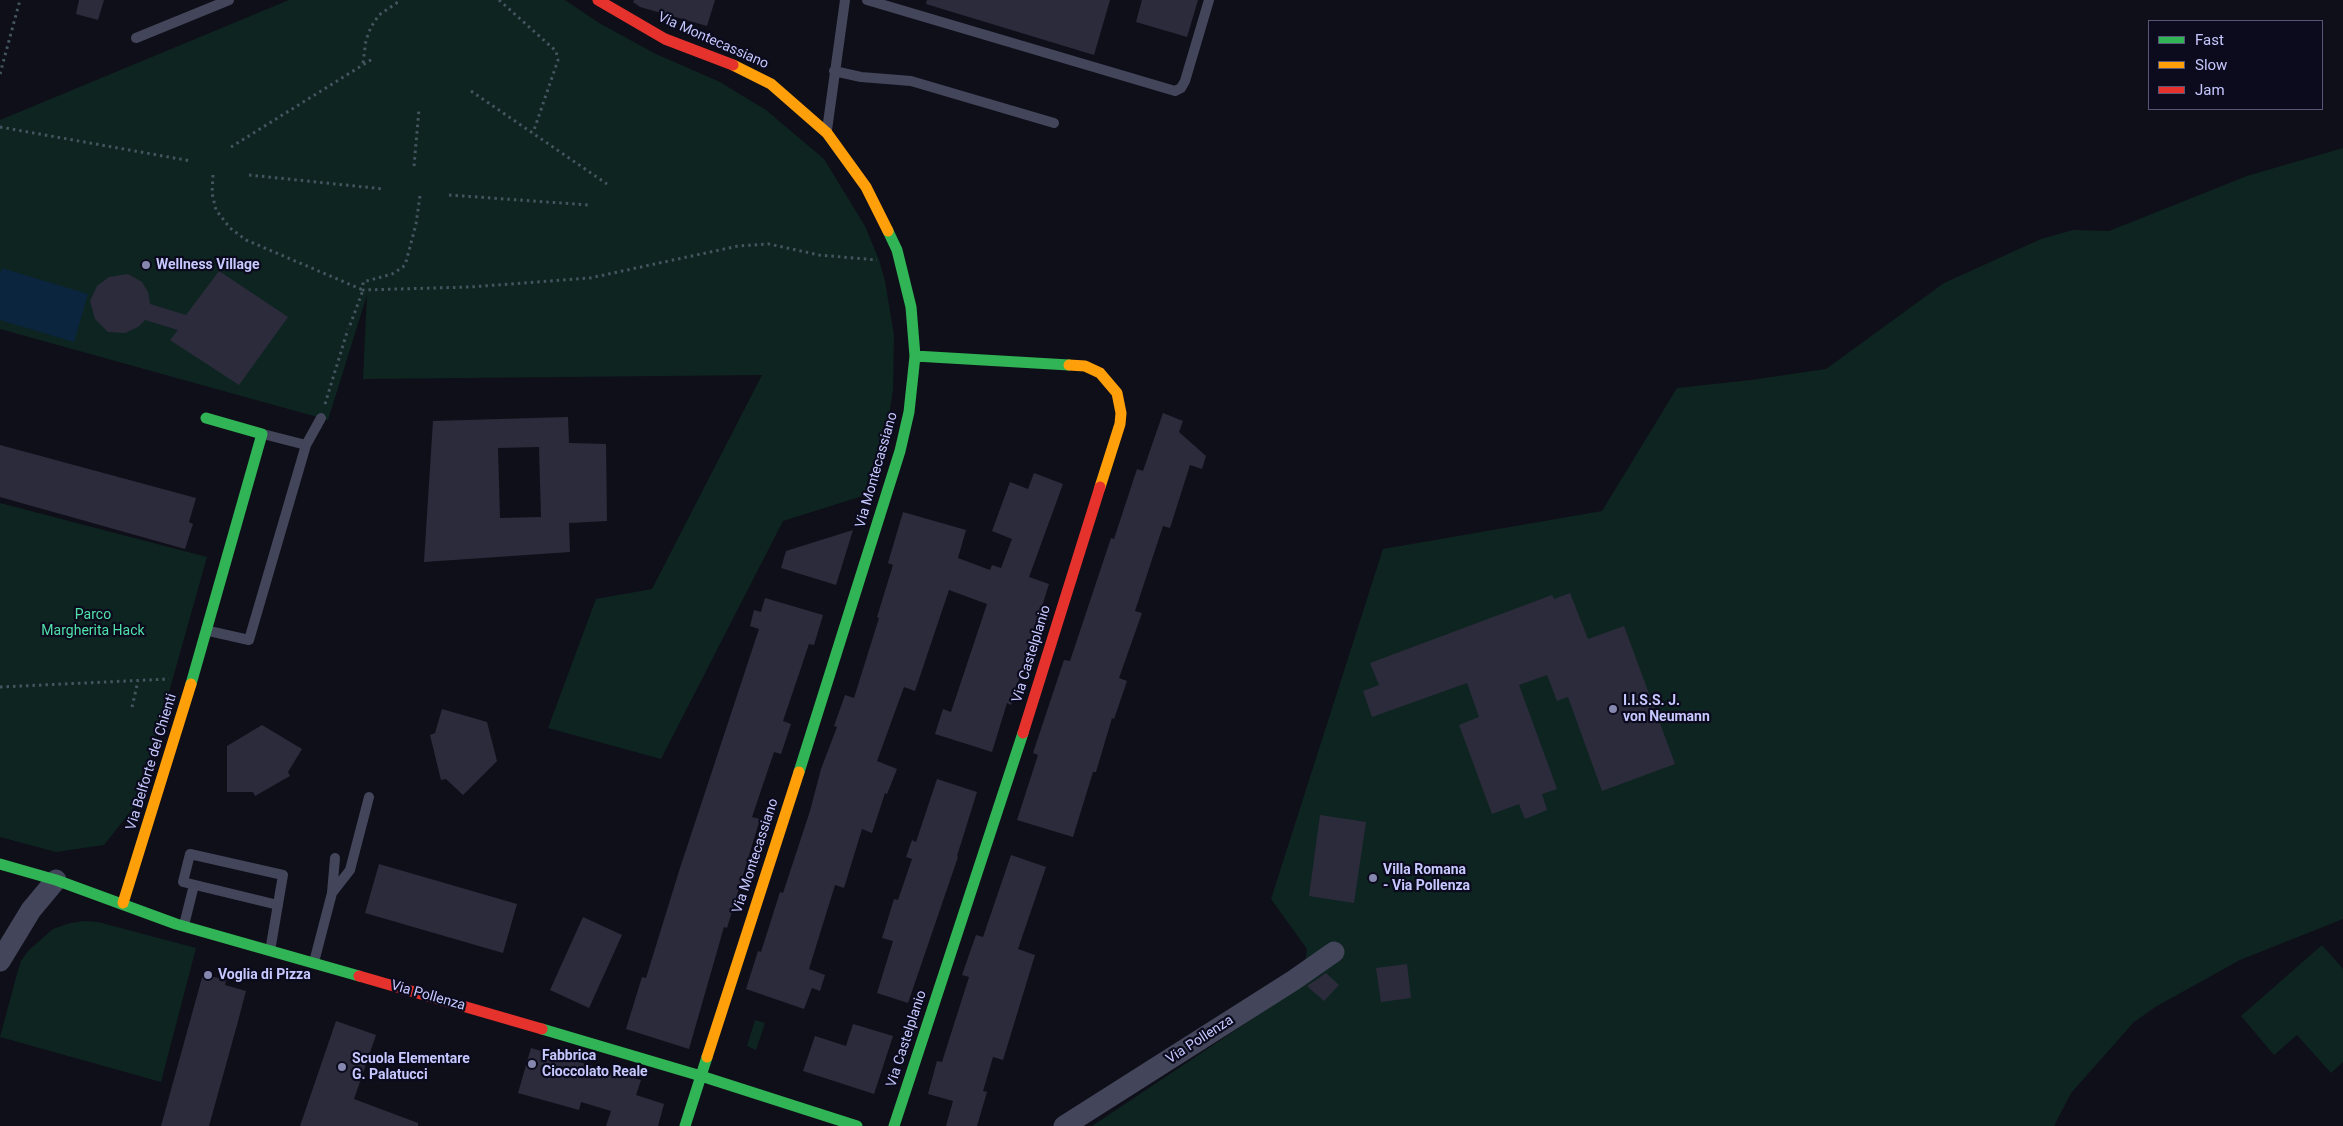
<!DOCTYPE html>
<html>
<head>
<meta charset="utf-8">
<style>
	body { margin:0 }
	#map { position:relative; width:2343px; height:1126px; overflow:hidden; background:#0f0f19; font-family:Roboto,sans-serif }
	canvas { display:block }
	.legend { position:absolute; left:2148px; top:20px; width:175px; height:90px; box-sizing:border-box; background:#0b0b1d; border:1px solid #565777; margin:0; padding:6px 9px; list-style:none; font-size:15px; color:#c6c8ff }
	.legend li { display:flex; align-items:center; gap:10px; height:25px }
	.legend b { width:25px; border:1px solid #565777 }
</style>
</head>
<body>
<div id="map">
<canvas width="2343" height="1126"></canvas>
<ul class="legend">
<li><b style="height:6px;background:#30b455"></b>Fast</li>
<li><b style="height:6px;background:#ff9f0a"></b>Slow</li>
<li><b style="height:6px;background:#e5322d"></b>Jam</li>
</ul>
</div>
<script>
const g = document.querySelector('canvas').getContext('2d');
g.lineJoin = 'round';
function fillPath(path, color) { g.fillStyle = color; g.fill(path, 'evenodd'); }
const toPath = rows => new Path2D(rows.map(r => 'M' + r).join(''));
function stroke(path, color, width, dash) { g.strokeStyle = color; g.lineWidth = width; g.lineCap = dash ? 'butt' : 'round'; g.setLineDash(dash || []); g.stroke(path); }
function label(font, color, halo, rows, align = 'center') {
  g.font = font + ' Roboto,sans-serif'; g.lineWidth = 4.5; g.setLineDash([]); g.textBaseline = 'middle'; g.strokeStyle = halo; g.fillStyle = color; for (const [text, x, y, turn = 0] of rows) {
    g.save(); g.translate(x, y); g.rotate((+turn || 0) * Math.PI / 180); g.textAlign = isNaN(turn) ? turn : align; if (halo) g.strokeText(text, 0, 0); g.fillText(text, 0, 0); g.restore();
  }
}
fillPath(toPath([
	[289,0,565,0,599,23,656,54,720,82,766,110,824,159,865,226,879,260,885,281,894,335,893,389,890,410,869,494,783,521,661,759,548,728,596,599,652,589,762,375,363,379,367,295,328,420,0,329,0,120],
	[2343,148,2343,919,2240,960,2157,1006,2134,1022,2071,1093,2054,1126,1092,1126,1303,985,1307,949,1271,899,1383,549,1602,511,1677,388,1751,380,1826,369,1944,283,2041,239,2073,230,2109,231,2247,176],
	[0,503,207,557,138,802,104,845,56,852,0,837],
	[85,921,98,922,196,948,161,1082,0,1037,17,974,21,961,29,950,53,929,70,923],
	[2322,945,2343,969,2343,1062,2331,1073,2297,1035,2274,1055,2241,1016],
	[755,1020,765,1023,756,1050,747,1046]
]), '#0e2421');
fillPath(toPath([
	[2,268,88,294,74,342,0,320,0,274]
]), '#0a253d');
fillPath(toPath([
	[79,0,104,0,98,20,76,14],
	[634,0,715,0,707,26,640,7,633,2],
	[927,0,1110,0,1094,55,926,4],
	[1142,0,1198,0,1187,37,1136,22],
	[219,271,288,317,239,385,170,340,178,330,145,320,138,327,125,333,108,332,95,319,90,301,97,286,109,277,128,274,142,282,148,292,150,304,186,315],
	[1163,413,1183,421,1179,432,1206,456,1202,469,1190,465,1170,528,1163,526,1135,611,1142,613,1119,678,1127,681,1114,719,1112,718,1096,772,1093,772,1073,837,1017,820,1038,755,1033,753,1064,660,1070,661,1111,538,1114,539,1137,469,1143,471],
	[568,417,569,443,606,444,607,521,569,523,570,552,424,562,433,421],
	[539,447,541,517,500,518,498,448],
	[0,445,196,498,189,522,193,524,185,549,0,497],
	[1034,473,1063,484,1029,577,1049,584,1011,705,1007,703,992,752,935,734,943,709,951,712,987,604,949,590,915,691,904,687,877,761,897,769,887,794,885,793,872,833,862,829,844,888,835,885,809,969,825,975,820,991,812,988,804,1009,746,989,758,951,761,952,780,892,783,893,810,811,821,769,837,727,834,726,845,695,854,698,879,618,877,617,893,565,888,563,903,512,966,530,958,558,990,570,992,565,1001,568,1012,539,992,531,1010,482,1028,489],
	[853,530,836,585,781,568,786,551],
	[1570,593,1588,639,1624,626,1675,764,1602,791,1568,697,1557,701,1547,675,1519,685,1557,789,1542,794,1547,810,1525,819,1519,804,1492,814,1459,725,1479,717,1467,683,1372,717,1363,691,1379,685,1370,663,1552,595,1554,599],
	[765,598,823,615,814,645,809,644,783,721,791,724,781,754,774,752,752,817,760,819,727,928,724,927,689,1049,626,1029,642,977,646,978,680,868,759,629,750,626,754,610,761,612],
	[442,709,487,722,497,761,463,795,446,779,441,780,430,735,435,733],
	[262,725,302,749,288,772,290,776,255,796,253,792,227,792,227,746],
	[937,779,977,792,957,856,958,857,908,1003,877,993,893,941,882,938,894,899,898,900,912,859,906,857,912,840,916,842],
	[1320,815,1366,822,1354,903,1309,896],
	[1011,855,1046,867,1018,949,1035,955,1003,1060,993,1057,983,1091,987,1092,977,1126,946,1126,953,1101,928,1094,937,1061,942,1062,969,977,962,975,976,935,983,937],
	[379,864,517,904,503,953,365,913],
	[583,917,622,935,589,1008,550,990],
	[1407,964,1411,998,1381,1002,1376,968],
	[1326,973,1339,985,1324,1001,1307,986],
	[203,974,226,980,225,985,246,991,237,1025,209,1126,161,1126],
	[336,1021,376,1035,354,1099,418,1123,418,1126,300,1126],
	[853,1024,893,1036,874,1094,803,1071,815,1036,846,1046],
	[531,1048,641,1080,636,1095,664,1104,658,1126,606,1126,611,1111,581,1102,579,1110,518,1093]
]), '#2c2b3c');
stroke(toPath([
	[499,0,556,51,558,60,533,133],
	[363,63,366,40,371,27,379,15,401,0],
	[0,74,20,0],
	[471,91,607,184],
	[0,127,191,161],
	[231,147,374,58],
	[414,166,419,109],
	[213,175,212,193,216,210,230,228,246,240,363,290,349,328],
	[249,175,384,189],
	[449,195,589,205],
	[420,196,416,224,406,262,403,267,392,274,363,282,363,290,470,287,590,278,738,246,769,244,819,255,877,260],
	[325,404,348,329],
	[0,687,169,679],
	[132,707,138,681]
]), '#43555f', 3, [2.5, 4]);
stroke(toPath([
	[867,0,1175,91,1181,88,1185,81,1209,0],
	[136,38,229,0],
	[834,71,861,77,911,81,1054,123],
	[827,130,845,0],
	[263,434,306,445],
	[209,631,249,640,306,445,321,418],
	[332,893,350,870,369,797],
	[184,925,194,885],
	[270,951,283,875,190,854,183,882,278,905],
	[314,962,332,893,335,858]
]), '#43455a', 10);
stroke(toPath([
	[0,961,31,910,56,880],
	[1064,1126,1294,980,1334,952]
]), '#43455a', 21);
stroke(toPath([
	[915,356,1069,365],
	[191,684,262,434,206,418],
	[799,772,900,451,909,412,915,356,911,307,897,250,888,231],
	[0,864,56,880,176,924,359,976],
	[542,1029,701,1076,857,1126],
	[685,1126,707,1057],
	[894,1126,1023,733]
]), '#30b455', 11);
stroke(toPath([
	[733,65,771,84,827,133,866,187,888,231],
	[1069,365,1085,366,1100,373,1117,393,1121,413,1120,424,1100,487],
	[123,903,191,684],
	[707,1057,799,772]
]), '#ff9f0a', 11);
stroke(toPath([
	[598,0,665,39,733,65],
	[1023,733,1100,487],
	[359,976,542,1029]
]), '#e5322d', 11);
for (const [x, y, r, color] of [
	[146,265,5,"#8687ae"],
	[1613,709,5,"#8687ae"],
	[1373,878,5,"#8687ae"],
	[208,975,5,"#8687ae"],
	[532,1064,5,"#8687ae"],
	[342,1067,5,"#8687ae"]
]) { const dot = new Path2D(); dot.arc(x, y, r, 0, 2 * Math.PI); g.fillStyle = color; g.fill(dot); stroke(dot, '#0b0b1d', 2); }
label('14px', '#c6c8ff', '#0b0b1d', [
	["Via Montecassiano",713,41,24],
	["Via Montecassiano",877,470,-74],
	["Via Castelplanio",1032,654,-73],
	["Via Belforte del Chienti",152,762,-73],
	["Via Montecassiano",756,856,-72],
	["Via Pollenza",428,996,16],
	["Via Castelplanio",907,1039,-72],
	["Via Pollenza",1200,1040,-33]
]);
label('bold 14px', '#c6c8ff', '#0b0b1d', [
	["Wellness Village",156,265],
	["I.I.S.S. J.",1623,701],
	["von Neumann",1623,717],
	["Villa Romana",1383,870],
	["- Via Pollenza",1383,886],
	["Voglia di Pizza",218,975],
	["Fabbrica",542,1056],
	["Cioccolato Reale",542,1072],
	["Scuola Elementare",352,1059],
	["G. Palatucci",352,1075]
], 'left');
label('14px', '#50e1a9', '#0b0b1d', [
	["Parco",93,615],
	["Margherita Hack",93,631]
]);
</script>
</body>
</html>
